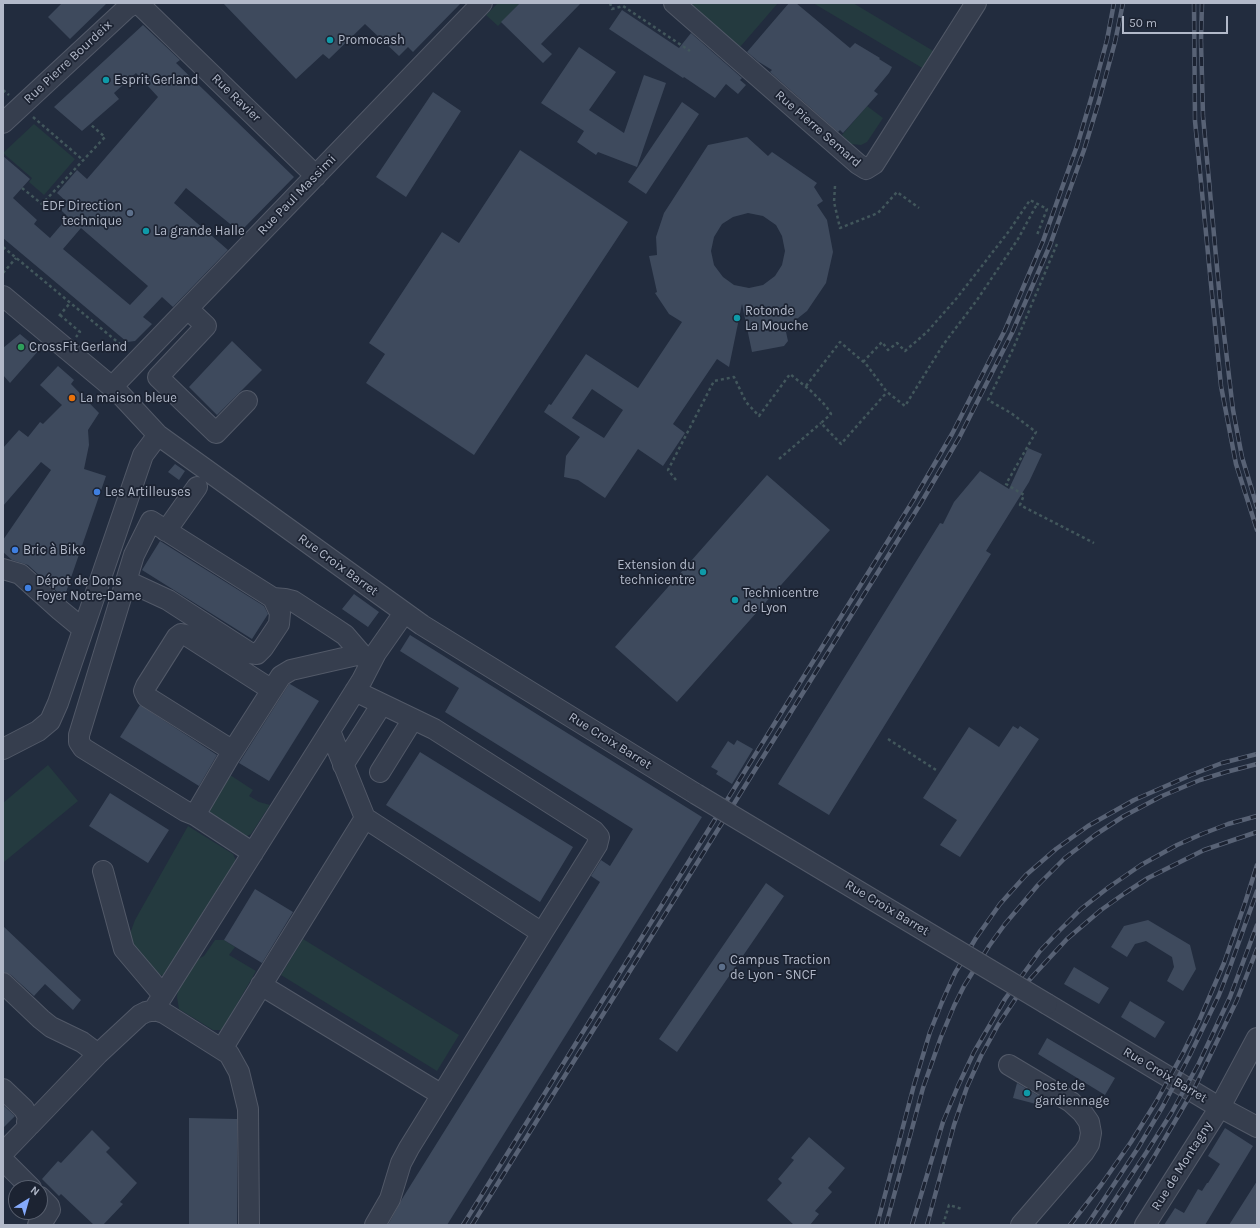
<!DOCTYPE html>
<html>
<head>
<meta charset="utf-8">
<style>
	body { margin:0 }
	#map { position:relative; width:1260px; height:1228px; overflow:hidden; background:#222c3e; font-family:Karla,sans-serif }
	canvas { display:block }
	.frame { position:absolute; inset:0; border:4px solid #b2b9c9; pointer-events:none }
	.north { position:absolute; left:8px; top:1180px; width:40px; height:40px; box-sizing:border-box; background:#1c2332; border:1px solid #585f6e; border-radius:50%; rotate:37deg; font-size:11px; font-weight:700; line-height:16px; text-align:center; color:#b2b9c9 }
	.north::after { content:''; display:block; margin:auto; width:14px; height:18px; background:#85aafc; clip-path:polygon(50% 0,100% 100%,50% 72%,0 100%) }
	.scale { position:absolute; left:1122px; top:16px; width:106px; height:18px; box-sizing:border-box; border:2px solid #b2b9c9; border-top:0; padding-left:5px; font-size:12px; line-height:14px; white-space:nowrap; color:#b2b9c9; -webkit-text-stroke:3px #1c2332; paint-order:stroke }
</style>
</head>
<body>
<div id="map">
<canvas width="1260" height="1228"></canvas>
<div class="frame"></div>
<div class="north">N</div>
<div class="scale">50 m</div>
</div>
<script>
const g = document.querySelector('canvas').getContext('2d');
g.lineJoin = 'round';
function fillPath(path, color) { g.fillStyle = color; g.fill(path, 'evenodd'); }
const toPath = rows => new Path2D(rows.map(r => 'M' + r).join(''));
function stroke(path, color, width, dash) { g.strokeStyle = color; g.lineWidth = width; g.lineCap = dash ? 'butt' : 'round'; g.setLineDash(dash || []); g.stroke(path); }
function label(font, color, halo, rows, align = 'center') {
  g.font = font + ' Karla,sans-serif'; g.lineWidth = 3.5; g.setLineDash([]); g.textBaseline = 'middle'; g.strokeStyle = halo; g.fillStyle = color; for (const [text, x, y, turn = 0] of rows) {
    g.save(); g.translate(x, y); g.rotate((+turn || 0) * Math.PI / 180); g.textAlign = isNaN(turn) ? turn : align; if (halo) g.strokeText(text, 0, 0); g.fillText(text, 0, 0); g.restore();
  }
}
fillPath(toPath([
	[498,3,520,3,498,26,486,15],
	[690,3,778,3,740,47],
	[813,3,853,3,935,52,924,69],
	[867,106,883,118,867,142,861,145,851,144,842,135],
	[34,124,75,159,44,195,29,182,32,178,3,153],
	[48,765,78,801,4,862,3,860,3,803],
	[227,773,253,790,249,796,259,802,270,805,251,834,243,838,203,811],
	[188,826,233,854,237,863,163,976,156,973,136,949,131,941,131,931,135,920],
	[303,939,459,1035,437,1071,281,975],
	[215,940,224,940,235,947,229,955,256,971,222,1030,213,1030,179,1009,177,997,178,989,196,960,204,956]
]), '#243a3f');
fillPath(toPath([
	[62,3,107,3,70,39,48,17],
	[223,3,461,3,413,52,408,47,399,56,365,24,329,59,323,54,296,79],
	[520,3,581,3,541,44,552,54,543,63,501,22],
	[789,3,796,3,850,48,855,43,880,58,879,59,892,67,889,73,874,91,878,94,843,133,840,130,838,132,770,72,772,70,759,62,747,52],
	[622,10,679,48,691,33,742,78,740,80,746,85,738,94,726,84,715,98,684,77,683,78,609,29],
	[143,25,180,60,176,63,294,177,240,232,186,188,174,203,228,250,173,307,162,297,143,317,152,324,135,341,127,342,3,238,3,156,30,179,13,198,37,220,34,224,50,238,68,217,61,210,67,202,57,193,77,170,87,179,158,97,136,73,114,93,119,99,82,131,54,107],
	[81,228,148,286,130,305,63,249],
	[579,47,616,72,589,110,624,133,644,75,666,83,637,167,598,152,596,155,577,142,584,131,541,103],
	[433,92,461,111,406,197,376,177],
	[682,102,699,114,646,194,628,182],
	[747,137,768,156,772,152,817,183,814,187,823,201,817,205,827,220,833,252,826,283,807,311,793,322,796,326,786,332,788,341,784,346,752,352,742,304,729,367,717,359,673,424,685,433,663,466,638,449,605,498,578,480,564,477,566,456,580,437,544,412,549,404,551,405,586,354,638,388,682,322,669,314,655,293,657,292,649,256,657,255,656,237,664,213,708,145],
	[748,213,763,216,776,225,782,236,785,251,782,265,775,276,763,285,749,288,734,285,723,277,714,265,711,251,714,237,722,224,733,217],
	[592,389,623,410,604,438,572,418],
	[520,150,628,222,474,455,366,383,385,354,369,343,442,232,459,243],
	[20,334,39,350,10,383,3,375,3,348],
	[232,341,262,370,217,415,189,387],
	[58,366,74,380,71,384,99,413,88,430,89,445,84,469,106,476,64,598,28,565,12,560,3,552,3,540,51,470,41,462,3,506,3,448,19,430,28,437,40,422,43,424,62,405,40,385],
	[1028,448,1042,454,1029,482,986,551,991,554,829,815,778,784,940,523,943,524,954,502,980,471,1009,489],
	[175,464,185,471,179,480,168,472],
	[767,475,830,530,677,702,615,647],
	[160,541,264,606,268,614,252,639,142,570],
	[354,594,379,612,368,627,342,609],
	[410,635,702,817,447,1225,388,1225,402,1199,600,882,591,876,601,860,610,866,633,829,445,712,459,688,400,651],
	[289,684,290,684,319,701,269,781,239,763],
	[140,705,217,755,199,786,120,737],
	[1013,726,1018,729,1020,726,1039,739,960,857,940,845,957,820,923,798,969,727,999,747],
	[737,740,753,749,732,784,716,774,718,771,711,767,728,741,734,745],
	[420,752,573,847,540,902,386,805],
	[110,793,169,830,148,863,89,826],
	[766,883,784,896,677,1052,659,1039],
	[255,889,293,912,262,963,224,940],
	[1148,920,1190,945,1196,969,1183,991,1167,981,1174,967,1172,957,1146,941,1135,944,1127,957,1111,947,1124,926],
	[3,926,81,1000,73,1010,45,984,34,996,11,975,3,972],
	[1074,967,1109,988,1099,1004,1064,984],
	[1130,1001,1165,1022,1155,1038,1121,1017],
	[1047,1038,1115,1078,1105,1095,1038,1054],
	[1017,1083,1039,1096,1036,1104,1013,1098],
	[3,1105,15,1116,3,1128],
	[189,1118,237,1119,237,1225,189,1225],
	[1225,1128,1253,1146,1205,1225,1164,1225,1175,1208,1184,1213,1198,1189,1202,1191,1207,1183,1208,1183,1220,1164,1208,1156],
	[92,1130,110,1148,106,1152,137,1183,120,1202,123,1204,103,1225,94,1225,61,1194,59,1196,42,1179,58,1161,61,1163],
	[809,1137,845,1168,828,1188,832,1192,815,1211,819,1214,810,1225,794,1225,767,1200,782,1183,778,1179,794,1160,791,1158],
	[1257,1181,1257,1225,1229,1225]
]), '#3e4a5d');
const minor = toPath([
	[138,3,316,176],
	[674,3,858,164,866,169,874,164,976,3],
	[3,123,127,8,136,3],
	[3,296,119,393,158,435,422,625,696,794],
	[188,309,206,326,158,377,216,433,247,401],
	[112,387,482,3],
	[166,531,197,487],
	[3,569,20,574,60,610,83,629],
	[127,581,168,600,250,653,257,654,263,648,279,624,280,613,273,598],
	[355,691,434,729,594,831,599,837,597,845,542,933],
	[3,749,38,731,50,721,58,703,143,455,158,435],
	[233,751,147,697,144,691,146,686,177,637,181,634,186,635,272,690],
	[343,765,382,704],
	[380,772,413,719],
	[195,815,185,811,83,748,79,742,79,735,134,555,151,521,273,598,285,599,293,601,333,627,345,635,370,664],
	[365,818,542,933,409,1148,401,1163,390,1199,375,1225],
	[253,853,195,815,229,757,281,676,291,670,361,654],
	[103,871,124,949,163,995],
	[3,983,41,1019,51,1027,82,1042,98,1054,30,1125],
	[261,985,442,1095],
	[1047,1004,1212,1103,1257,1127],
	[153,1011,362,680,376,653,404,613],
	[222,1049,365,818,330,731],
	[98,1054,140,1015,146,1012,155,1010,164,1013,229,1054,239,1072,248,1109,249,1225],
	[1009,1065,1071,1102,1082,1112,1089,1122,1091,1133,1089,1144,1084,1152,1021,1225],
	[3,1089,24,1109,28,1117,27,1122],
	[3,1153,28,1127],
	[3,1160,31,1188],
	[38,1225,45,1218,50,1210,49,1206,40,1197],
	[1145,1225,1220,1107,1257,1038]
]);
stroke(minor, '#525968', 22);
stroke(toPath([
	[610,3,612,9,623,6,690,51],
	[3,90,9,95],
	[33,117,83,160],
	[835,186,834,202,840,228,878,213,897,192,919,208],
	[22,188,42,204,105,137,90,124],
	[1057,244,1013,349,988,400,1011,413,1036,432,1006,484,1024,495,1020,505,1094,543],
	[3,247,126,349],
	[3,273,16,258],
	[60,315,80,332,76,337],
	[59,316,70,303],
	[863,362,882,342,888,350,897,343,905,351,927,332,956,299,985,262,1009,231,1030,200,1047,209,1037,235],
	[806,386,840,342,866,364,887,392,905,406,943,345,977,300,1018,239,1037,204],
	[779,459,821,423],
	[676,480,668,470,714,381,734,377,746,402,759,416,790,374,811,391,826,406,831,414,821,423,841,444,887,392],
	[888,739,936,770],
	[943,1225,949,1205,962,1209]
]), '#42575c', 2.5, [3, 3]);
stroke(minor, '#363e4e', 20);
const rail = toPath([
	[1194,3,1195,121,1221,386,1236,464,1257,530],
	[1202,3,1201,41,1203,116,1220,300,1233,410,1242,457,1257,507],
	[463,1225,914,499,952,434,1005,330,1043,241,1077,146,1091,99,1107,40,1114,3],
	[472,1225,921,503,959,438,1012,333,1050,245,1084,150,1099,101,1115,42,1123,3],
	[877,1225,914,1085,930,1032,942,1002,955,973,976,938,1000,904,1026,875,1056,849,1088,826,1134,800,1191,775,1222,763,1257,754],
	[886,1225,923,1088,941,1037,954,1006,964,986,989,946,1005,924,1038,885,1065,858,1095,835,1124,816,1162,796,1200,780,1226,772,1257,764],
	[912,1225,943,1122,958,1086,974,1052,1005,999,1040,951,1057,933,1081,909,1109,887,1141,865,1177,845,1202,834,1228,824,1257,816],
	[927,1225,954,1125,967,1087,981,1056,998,1025,1022,989,1031,978,1067,939,1101,910,1125,893,1148,878,1204,850,1257,832],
	[1070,1225,1101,1185,1131,1142,1156,1102,1183,1053,1199,1021,1224,963,1245,903,1257,865],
	[1087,1225,1138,1148,1163,1106,1189,1057,1219,995,1230,967,1257,891],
	[1098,1225,1146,1153,1172,1112,1199,1063,1230,997,1257,925],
	[1112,1225,1154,1157,1194,1089,1237,1000,1257,949]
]);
stroke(rail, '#586275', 4.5);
stroke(rail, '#1c2332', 3, [9]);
const minorBridge = toPath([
	[696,794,1047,1004]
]);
stroke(minorBridge, '#525968', 22, []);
stroke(minorBridge, '#363e4e', 20);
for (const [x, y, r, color] of [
	[330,40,4,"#0f9aa8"],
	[106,80,4,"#0f9aa8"],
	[130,213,4,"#5c6f8a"],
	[146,231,4,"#0f9aa8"],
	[737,318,4,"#0f9aa8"],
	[21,347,4,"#2e9e5b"],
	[72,398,4,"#e8710a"],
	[97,492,4,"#3f7fe0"],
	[15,550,4,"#3f7fe0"],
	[703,572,4,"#0f9aa8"],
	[28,588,4,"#3f7fe0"],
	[735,600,4,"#0f9aa8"],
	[722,967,4,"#5c6f8a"],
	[1027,1093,4,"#0f9aa8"]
]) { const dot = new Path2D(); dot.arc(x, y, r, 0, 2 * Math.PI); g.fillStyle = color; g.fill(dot); stroke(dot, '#1c2332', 1.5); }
label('13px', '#b2b9c9', '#1c2332', [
	["Promocash",338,40],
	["Esprit Gerland",114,80],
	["EDF Direction",122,206,"right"],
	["technique",122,221,"right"],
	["La grande Halle",154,231],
	["Rotonde",745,311],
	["La Mouche",745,326],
	["CrossFit Gerland",29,347],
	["La maison bleue",80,398],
	["Les Artilleuses",105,492],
	["Bric à Bike",23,550],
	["Extension du",695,565,"right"],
	["technicentre",695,580,"right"],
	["Dépot de Dons",36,581],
	["Foyer Notre-Dame",36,596],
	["Technicentre",743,593],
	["de Lyon",743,608],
	["Campus Traction",730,960],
	["de Lyon - SNCF",730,975],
	["Poste de",1035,1086],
	["gardiennage",1035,1101]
], 'left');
label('13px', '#b2b9c9', '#1c2332', [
	["Rue Pierre Bourdeix",68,62,-43],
	["Rue Ravier",236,98,44],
	["Rue Pierre Semard",818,129,41],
	["Rue Paul Massimi",297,195,-46],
	["Rue Croix Barret",338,565,36],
	["Rue Croix Barret",610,741,32],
	["Rue Croix Barret",887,908,31],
	["Rue Croix Barret",1165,1075,31],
	["Rue de Montagny",1182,1166,-58]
]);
</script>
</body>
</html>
